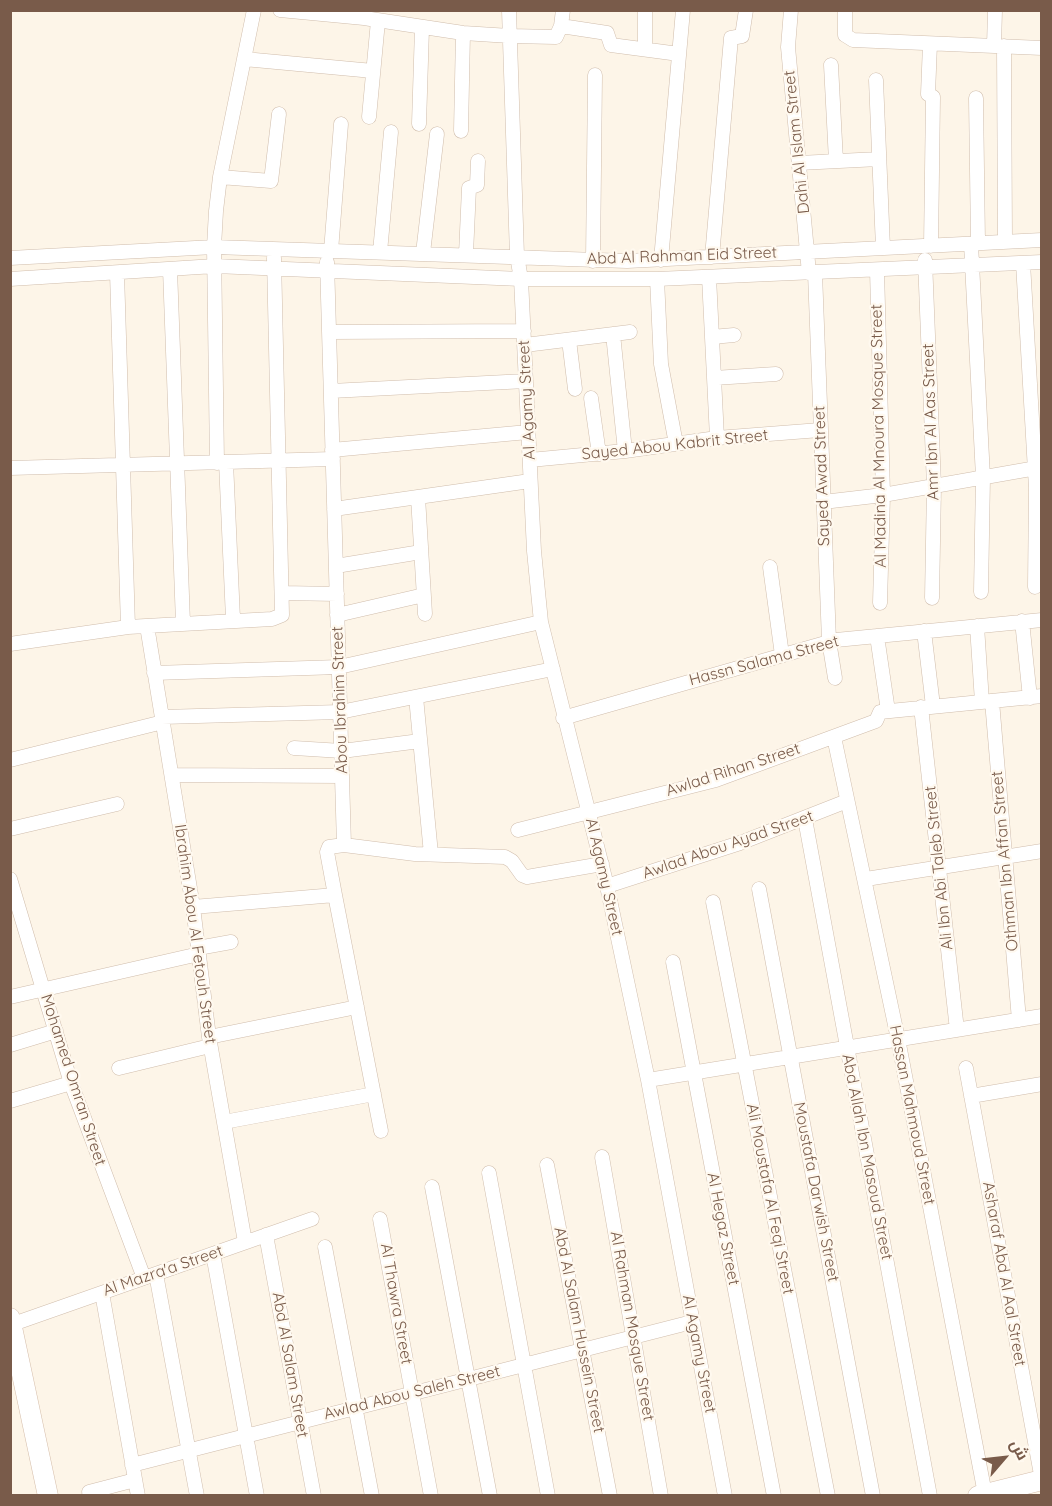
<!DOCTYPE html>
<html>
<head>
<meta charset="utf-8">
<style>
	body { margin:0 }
	#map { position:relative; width:1052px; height:1506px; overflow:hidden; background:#fdf5e8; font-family:Quicksand,Cairo,sans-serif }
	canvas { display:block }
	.frame { position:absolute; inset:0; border:12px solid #795b4a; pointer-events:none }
	.north { position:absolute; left:974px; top:1428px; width:60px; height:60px; -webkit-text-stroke:4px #fff9ef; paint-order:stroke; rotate:62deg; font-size:16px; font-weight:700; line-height:24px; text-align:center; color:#795b4a }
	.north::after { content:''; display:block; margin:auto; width:21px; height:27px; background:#795b4a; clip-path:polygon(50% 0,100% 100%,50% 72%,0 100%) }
</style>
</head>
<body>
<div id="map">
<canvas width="1052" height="1506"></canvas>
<div class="frame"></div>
<div class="north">ش</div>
</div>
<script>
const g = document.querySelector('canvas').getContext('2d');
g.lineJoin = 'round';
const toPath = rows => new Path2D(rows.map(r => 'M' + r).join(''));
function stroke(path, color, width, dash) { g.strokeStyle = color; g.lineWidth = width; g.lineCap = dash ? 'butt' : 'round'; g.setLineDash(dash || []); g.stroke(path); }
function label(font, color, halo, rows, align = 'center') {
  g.font = font + ' Quicksand,sans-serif'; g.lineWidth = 4.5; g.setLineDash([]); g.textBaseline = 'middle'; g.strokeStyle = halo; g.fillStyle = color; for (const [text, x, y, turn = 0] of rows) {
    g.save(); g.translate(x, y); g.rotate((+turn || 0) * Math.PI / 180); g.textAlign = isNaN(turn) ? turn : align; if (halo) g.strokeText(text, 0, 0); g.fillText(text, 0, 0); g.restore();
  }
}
const street = toPath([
	[280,10,364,18,463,33,510,36,556,37,561,26,607,33,611,45,679,54],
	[509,10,517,256,521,279,534,551,541,622,607,886,648,1080,725,1496],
	[645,10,645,49],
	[791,10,788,47,809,273],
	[845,10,845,35,853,40,1042,48],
	[561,26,563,10],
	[930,44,928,94,933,97,931,246],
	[994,46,995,10],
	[1004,46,1005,242],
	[244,59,373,71],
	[831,65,836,161],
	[876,80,883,248],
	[976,98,978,243],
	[369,117,378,21],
	[419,124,422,28],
	[461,131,463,33],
	[799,163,879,159],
	[220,177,271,181,279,114],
	[971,244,983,477,981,592],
	[331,251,341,124],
	[380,252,391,132],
	[423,253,437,134],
	[466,254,469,188,477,185,478,161],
	[712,257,731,38,742,36,746,10],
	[10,258,214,247,627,261,1042,240],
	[661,260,683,10],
	[925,260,934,486,932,598],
	[593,261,595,75],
	[327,262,344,845],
	[1023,263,1036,488,1035,587],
	[170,269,183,623],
	[877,270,883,495,880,603],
	[117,273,128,627],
	[815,273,829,641,835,678],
	[709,277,717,438],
	[10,279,215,266,521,279,657,279,1042,262],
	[657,279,661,364,676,444],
	[329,332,524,331],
	[613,334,625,451],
	[712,337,734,335],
	[569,340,575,389],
	[525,345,630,332],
	[714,378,776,374],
	[331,391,526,381],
	[591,398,599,454],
	[332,450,528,432],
	[530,460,625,451,717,438,820,430],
	[226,462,233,619],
	[217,463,214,247,216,211,220,177,254,10],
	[10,468,333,459],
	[418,497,425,614],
	[823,502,883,495,1042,467],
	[334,509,530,481],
	[336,566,421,552],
	[770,567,782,655],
	[282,593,337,594],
	[337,615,424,595],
	[1022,621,1030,698],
	[147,626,193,907,209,1037,245,1242],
	[977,626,982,702],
	[924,631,933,706],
	[877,636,888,711],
	[10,644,128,627,272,619,282,615,274,258],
	[154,673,339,667,541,622],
	[416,697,431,854],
	[992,701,1019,1020],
	[921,707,957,1030],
	[162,717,340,712,553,669],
	[563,718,836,640,1042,620],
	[834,737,898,1039,985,1494],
	[294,748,342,751,420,741],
	[10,760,163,722],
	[172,775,342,776],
	[805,819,930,1496],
	[10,829,117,804],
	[518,830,716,780,876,721,880,712,1042,696],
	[10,879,71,1083,144,1278],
	[866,879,1042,851],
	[607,886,740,843,847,801],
	[759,889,873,1496],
	[713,902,828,1496],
	[193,907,335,895],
	[198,948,231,942],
	[673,962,774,1496],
	[10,997,199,954],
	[209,1037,357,1007],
	[10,1045,56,1031],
	[119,1068,210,1046],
	[966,1068,1042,1480],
	[648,1080,1042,1016],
	[971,1096,1042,1084],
	[10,1101,71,1083],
	[224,1122,374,1094],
	[381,1131,335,895,327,852,329,847,344,845,415,854,505,857,512,861,522,875,527,877,602,864],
	[602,1157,661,1496],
	[547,1165,610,1496],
	[489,1173,548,1496],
	[432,1187,490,1496],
	[380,1219,431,1496],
	[266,1235,314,1496],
	[325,1247,372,1496],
	[213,1254,257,1496],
	[156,1274,197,1496],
	[102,1293,138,1496],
	[13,1324,312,1219],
	[132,1465,692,1322],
	[89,1492,135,1480]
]);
const secondary = toPath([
	[10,1318,48,1496],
	[978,1496,1042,1480]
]);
stroke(street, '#d0bdac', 15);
stroke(secondary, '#d6bfac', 21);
stroke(street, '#fff', 14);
stroke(secondary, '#fff', 20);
label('16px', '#795b4a', '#fff9ef', [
	["Dahi Al Islam Street",797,142,-96],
	["Abd Al Rahman Eid Street",682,256,-2],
	["Al Agamy Street",527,400,-93],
	["Amr Ibn Al Aas Street",931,422,-92],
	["Al Madina Al Mnoura Mosque Street",879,436,-91],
	["Sayed Abou Kabrit Street",675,445,-6],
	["Sayed Awad Street",822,476,-92],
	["Hassn Salama Street",764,661,-15],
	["Abou Ibrahim Street",340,700,-92],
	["Awlad Rihan Street",733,770,-18],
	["Awlad Abou Ayad Street",728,845,-19],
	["Othman Ibn Affan Street",1005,861,-95],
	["Ali Ibn Abi Taleb Street",939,868,-96],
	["Al Agamy Street",604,877,77],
	["Ibrahim Abou Al Fetouh Street",195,934,82],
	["Mohamed Omran Street",73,1080,72],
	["Hassan Mahmoud Street",912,1115,79],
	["Abd Allah Ibn Masoud Street",867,1157,79],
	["Moustafa Darwish Street",816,1192,79],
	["Ali Moustafa Al Feqi Street",770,1199,79],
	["Al Hegaz Street",723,1229,79],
	["Al Mazra'a Street",163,1271,-19],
	["Asharaf Abd Al Aal Street",1004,1274,80],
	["Al Thawra Street",396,1304,80],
	["Al Rahman Mosque Street",632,1326,80],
	["Abd Al Salam Hussein Street",579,1330,79],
	["Al Agamy Street",699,1354,79],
	["Abd Al Salam Street",290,1365,80],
	["Awlad Abou Saleh Street",412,1393,-14]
]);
</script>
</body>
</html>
